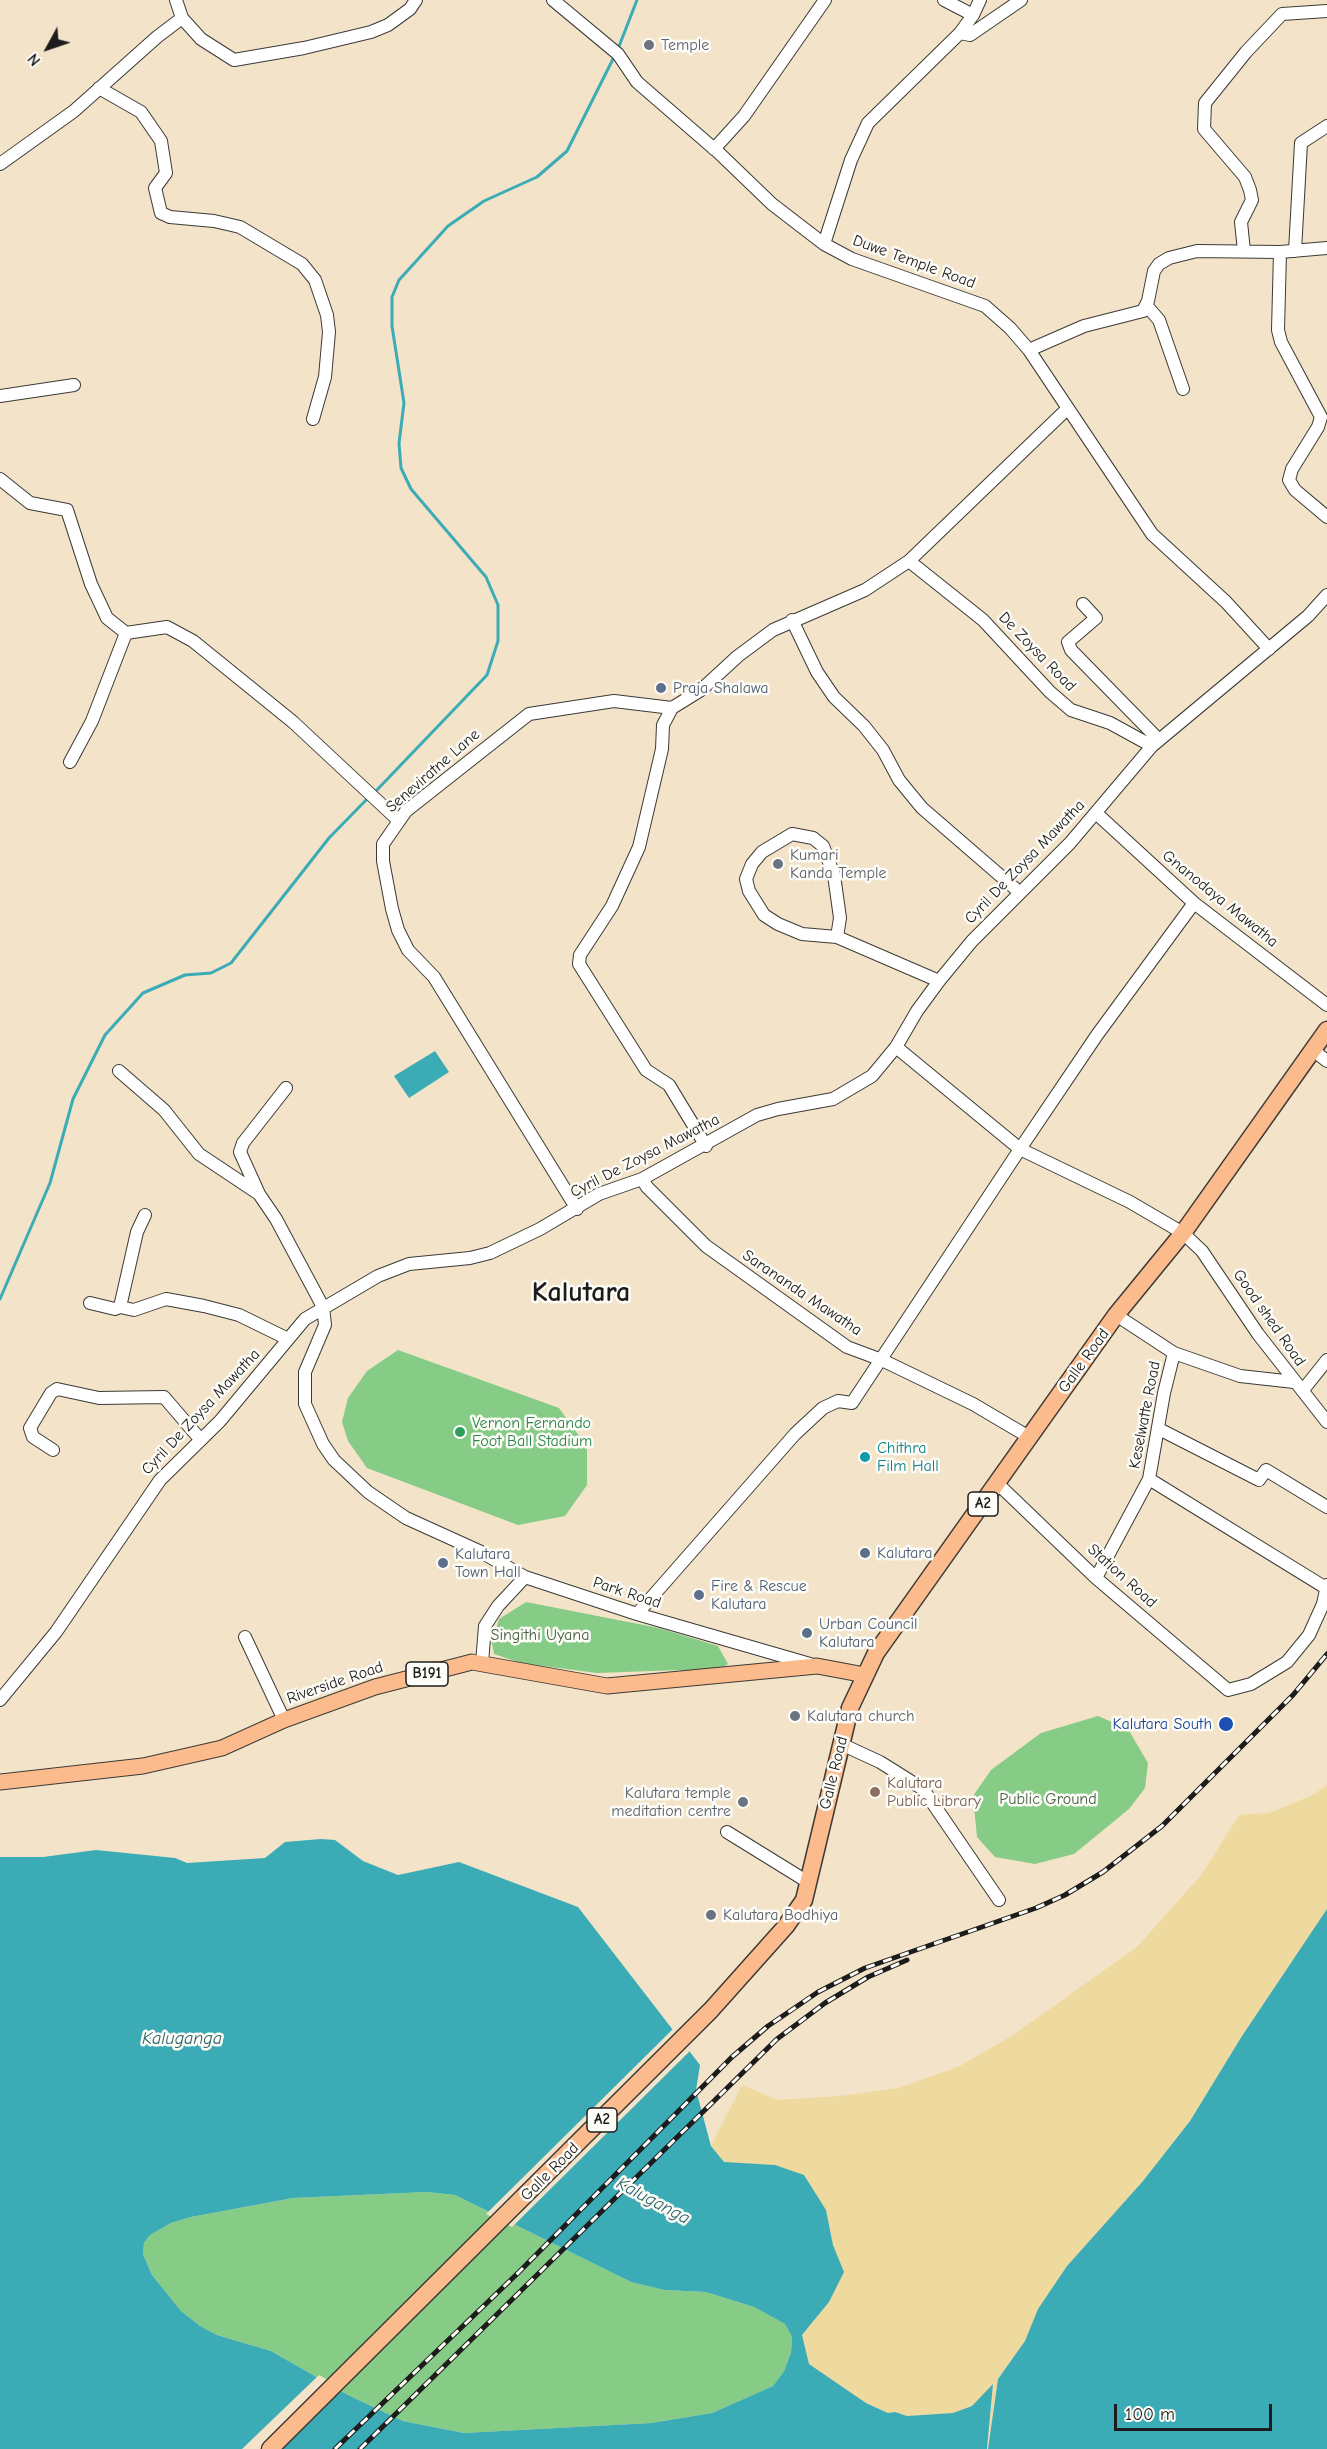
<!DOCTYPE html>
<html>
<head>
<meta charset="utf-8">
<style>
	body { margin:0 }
	#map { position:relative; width:1327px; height:2449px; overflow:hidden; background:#f3e3c8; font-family:"Comic Neue",sans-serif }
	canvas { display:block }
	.north { position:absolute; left:18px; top:18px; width:60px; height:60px; -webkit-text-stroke:4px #fdfcf7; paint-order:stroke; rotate:230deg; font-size:16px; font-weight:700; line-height:24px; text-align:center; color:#1c1c1c }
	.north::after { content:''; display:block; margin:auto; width:21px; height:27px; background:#1c1c1c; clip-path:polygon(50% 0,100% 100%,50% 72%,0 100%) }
	.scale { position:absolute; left:1114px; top:2404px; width:158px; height:27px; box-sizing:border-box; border:3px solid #1c1c1c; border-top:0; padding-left:8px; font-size:18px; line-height:21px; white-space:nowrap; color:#1c1c1c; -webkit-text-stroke:4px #fdfcf7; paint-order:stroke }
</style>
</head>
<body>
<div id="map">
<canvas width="1327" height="2449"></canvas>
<div class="north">N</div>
<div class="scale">100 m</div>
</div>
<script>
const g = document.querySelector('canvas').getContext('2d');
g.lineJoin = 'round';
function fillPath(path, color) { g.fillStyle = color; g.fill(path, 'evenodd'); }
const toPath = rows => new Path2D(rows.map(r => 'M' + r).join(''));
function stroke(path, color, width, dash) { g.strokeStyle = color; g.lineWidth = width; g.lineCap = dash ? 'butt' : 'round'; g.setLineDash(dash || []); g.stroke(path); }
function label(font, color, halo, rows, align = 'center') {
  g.font = font + ' "Comic Neue",sans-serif'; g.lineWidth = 5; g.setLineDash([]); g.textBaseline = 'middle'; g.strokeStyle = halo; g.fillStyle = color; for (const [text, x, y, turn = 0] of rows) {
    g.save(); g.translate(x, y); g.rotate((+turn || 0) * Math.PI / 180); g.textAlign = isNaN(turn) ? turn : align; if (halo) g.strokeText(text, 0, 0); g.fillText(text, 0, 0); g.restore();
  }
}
fillPath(toPath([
	[398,1350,559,1408,587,1447,587,1485,565,1516,518,1525,367,1468,348,1441,342,1422,348,1398,367,1371],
	[526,1602,659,1628,718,1646,728,1664,714,1673,680,1670,597,1673,521,1663,494,1654,492,1643,499,1619],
	[1098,1716,1128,1729,1148,1763,1145,1788,1129,1809,1074,1854,1035,1864,995,1857,977,1837,973,1796,991,1770,1041,1733],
	[427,2192,455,2195,631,2282,664,2290,706,2292,754,2307,785,2324,792,2337,791,2351,784,2371,773,2386,712,2413,651,2423,464,2433,403,2421,348,2395,271,2351,217,2335,200,2326,181,2311,152,2275,143,2254,144,2243,150,2235,171,2223,191,2217,293,2198]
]), '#86cc86');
fillPath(toPath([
	[1327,1785,1327,1909,1242,2036,1190,2121,1143,2181,1067,2266,1038,2309,1025,2341,998,2379,988,2449,993,2385,972,2406,953,2413,907,2416,895,2412,888,2413,866,2403,809,2364,802,2336,829,2302,844,2272,833,2245,826,2210,775,2165,724,2163,711,2146,742,2085,777,2100,840,2096,899,2088,960,2066,1013,2035,1137,1947,1202,1874,1239,1815,1269,1813,1313,1795]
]), '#eeda9e');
fillPath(toPath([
	[435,1051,449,1072,409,1098,394,1076],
	[321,1839,335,1840,363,1861,398,1875,459,1862,578,1907,700,2065,696,2090,711,2146,724,2162,775,2165,804,2175,826,2210,833,2245,844,2272,829,2302,802,2335,809,2364,866,2403,888,2413,895,2412,907,2416,953,2413,972,2406,993,2384,987,2449,0,2449,0,1857,43,1857,96,1850,175,1858,187,1863,265,1858,285,1842],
	[427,2192,455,2195,631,2282,664,2290,706,2292,754,2307,785,2324,792,2337,791,2352,784,2371,773,2386,712,2413,651,2423,464,2433,403,2421,348,2395,271,2351,217,2335,200,2326,181,2311,152,2275,143,2254,144,2243,150,2235,171,2223,191,2217,293,2198],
	[1327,1909,1327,2449,988,2449,998,2379,1025,2341,1038,2309,1067,2266,1143,2181,1190,2121,1242,2036]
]), '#3bacb6');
fillPath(toPath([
	[675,2027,692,2049,512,2227,486,2214],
	[319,2375,342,2388,280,2449,242,2449]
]), '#f3e3c8');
stroke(toPath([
	[618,49,637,0],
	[374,793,487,675,498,641,498,605,486,577,411,489,401,468,399,443,404,403,392,326,392,297,399,280,448,226,484,201,537,177,567,151,615,55],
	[0,1299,50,1183,73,1099,105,1035,143,993,185,975,211,973,231,963,329,838,369,797]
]), '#3bacb6', 3);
const minor = toPath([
	[176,0,182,18,201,39,234,60,304,48,371,32,388,25,410,9,416,0],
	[553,0,618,54,637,82,719,153,772,204,824,244,852,259,985,306,1010,328,1029,350,1152,534,1226,602,1269,649],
	[944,0,973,15],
	[960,33,970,35,1021,0],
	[99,88,141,112,161,141,166,173,155,188,161,213,170,217,214,221,240,227,302,264,315,280,327,315,329,332,325,377,313,419],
	[714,149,744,116,825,0],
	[0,164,74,111,157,37,182,18],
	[824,244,851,160,868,123,960,33,973,15,980,0],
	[1244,251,1241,222,1252,200,1250,190,1245,177,1204,129,1205,103,1246,52,1282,14,1327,11],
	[1295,251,1301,143,1327,126],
	[1280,252,1278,330,1281,342,1321,417,1318,427,1292,469,1289,480,1295,490,1327,517],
	[1146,305,1159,320,1183,389],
	[1029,350,1084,326,1143,311,1148,301,1154,271,1159,264,1169,258,1197,251,1280,252,1327,248],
	[0,396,74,385],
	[0,479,30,503,67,510,91,584,107,618,126,633,167,627,193,641,293,722,398,820],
	[909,561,983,620,1050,692,1071,710,1110,723,1152,746],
	[1083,604,1096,618,1068,642,1071,650,1159,740],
	[792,620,817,672,834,697,864,726,883,750,899,780,922,808,1018,891],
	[672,708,663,725,662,749,639,847,612,906,580,955,579,964,646,1070,669,1085,706,1146],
	[672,708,701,690,738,656,773,630,865,590,909,561,1066,410],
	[70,762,92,721,126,633],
	[1096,813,1194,903,1327,1005],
	[837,937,802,934,778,924,764,915,749,891,746,879,752,864,762,852,792,834,813,838,823,846,834,875,840,918,837,937,939,981],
	[896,1047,1020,1149,1130,1202,1183,1233,1202,1251,1258,1334,1327,1422],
	[1314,1051,1327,1061],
	[119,1071,164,1110,199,1154,259,1194,276,1219,323,1307,325,1325,305,1372,305,1404,323,1444,334,1460,368,1492,406,1518,481,1552,525,1577],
	[642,1179,647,1187,706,1246,847,1347,882,1360,973,1404,1029,1437],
	[259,1194,240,1152,243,1143,286,1088],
	[577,1209,434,977,408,950,398,930,392,909,383,861,383,844,406,811,529,714,614,701,672,708],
	[90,1303,115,1309,120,1307,137,1232,145,1215],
	[120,1307,134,1310,166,1299,204,1306,239,1315,288,1339],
	[1116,1315,1174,1353,1240,1376,1294,1382],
	[1303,1390,1327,1360],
	[1159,1429,1259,1480,1266,1470,1327,1507],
	[53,1450,33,1437,30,1428,51,1393,57,1389,99,1398,164,1397,200,1439],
	[1149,1479,1326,1588],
	[997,1483,1096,1578,1228,1690,1251,1684,1287,1662,1309,1635,1323,1604,1327,1585],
	[1096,1578,1149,1479,1164,1393,1174,1353],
	[637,1614,795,1434,823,1408,838,1401,852,1403,1020,1149,1097,1035,1194,903],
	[245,1637,284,1720],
	[482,1663,485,1626,498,1606,525,1577,637,1614,810,1664],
	[0,1700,56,1632,160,1480,220,1421,305,1319,378,1276,409,1264,470,1258,490,1253,540,1229,599,1194,642,1179,757,1115,778,1109,833,1099,872,1076,896,1047,917,1011,939,981,972,941,1070,843,1152,746,1308,616,1327,595],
	[841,1744,880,1762,923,1789,999,1900],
	[727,1832,808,1882]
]);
const major = toPath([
	[0,1782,143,1766,222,1748,284,1720,375,1687,472,1662,607,1686,817,1666,865,1675]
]);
const highway = toPath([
	[270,2449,711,2010,786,1926,804,1900,850,1708,876,1653,1116,1315,1183,1233,1327,1030]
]);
stroke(minor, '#3c3a36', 14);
stroke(major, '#3c3a36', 17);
stroke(highway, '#3c3a36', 19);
stroke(minor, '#fff', 12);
stroke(major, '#fbbb8d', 15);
stroke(highway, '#fbbb8d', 16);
const rail = toPath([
	[335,2449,519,2272,732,2057,768,2026,818,1992,865,1968,1036,1908,1065,1895,1103,1872,1162,1826,1293,1695,1327,1654],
	[360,2449,777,2039,825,2003,868,1977,907,1960]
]);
stroke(rail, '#1c1c1c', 5);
stroke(rail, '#fdfcf7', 3, [9]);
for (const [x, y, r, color] of [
	[649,45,6,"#6b7280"],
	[661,688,6,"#5c6f8a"],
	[778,864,6,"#6b7280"],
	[460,1432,6,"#2e9e5b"],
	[865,1457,6,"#0f9aa8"],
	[865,1553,6,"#5c6f8a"],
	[443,1563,6,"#5c6f8a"],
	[699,1595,6,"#5c6f8a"],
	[807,1633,6,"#5c6f8a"],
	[795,1716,6,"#6b7280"],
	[1226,1724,8,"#1a4fb4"],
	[875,1792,6,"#8d6e63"],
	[743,1802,6,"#6b7280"],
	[711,1915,6,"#6b7280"]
]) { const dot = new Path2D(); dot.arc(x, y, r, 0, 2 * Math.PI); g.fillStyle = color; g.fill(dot); stroke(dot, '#fdfcf7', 2); }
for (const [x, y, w] of [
	[983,1504,30],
	[427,1674,42],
	[602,2120,30]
]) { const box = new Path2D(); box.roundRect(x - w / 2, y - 12, w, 24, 4.5); g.fillStyle = '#fdfcf7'; g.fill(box); stroke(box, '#1c1c1c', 1.5); }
label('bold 15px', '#1c1c1c', null, [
	["A2",983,1504],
	["B191",427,1674],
	["A2",602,2120]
]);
label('16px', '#5b616d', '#fdfcf7', [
	["Temple",661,45],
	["Kumari",790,855],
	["Kanda Temple",790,873],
	["Kalutara church",807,1716],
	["Kalutara temple",731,1793,"right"],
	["meditation centre",731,1811,"right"],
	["Kalutara Bodhiya",723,1915]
], 'left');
label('16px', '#1c1c1c', '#fdfcf7', [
	["Duwe Temple Road",914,262,20],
	["De Zoysa Road",1037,652,46],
	["Seneviratne Lane",433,771,-41],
	["Cyril De Zoysa Mawatha",1025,862,-46],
	["Gnanodaya Mawatha",1220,899,39],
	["Cyril De Zoysa Mawatha",645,1156,-27],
	["Sarananda Mawatha",802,1293,34],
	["Good shed Road",1269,1318,55],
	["Galle Road",1084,1361,-54],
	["Cyril De Zoysa Mawatha",201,1412,-47],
	["Keselwatte Road",1145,1415,-79],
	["Station Road",1122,1576,42],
	["Park Road",627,1593,18],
	["Riverside Road",335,1683,-19],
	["Galle Road",834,1773,-76],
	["Galle Road",550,2172,-45]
]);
label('16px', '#4e5e75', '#fdfcf7', [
	["Praja Shalawa",673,688],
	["Kalutara",877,1553],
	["Kalutara",455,1554],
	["Town Hall",455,1572],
	["Fire & Rescue",711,1586],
	["Kalutara",711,1604],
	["Urban Council",819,1624],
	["Kalutara",819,1642]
], 'left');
label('16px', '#27864d', '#fdfcf7', [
	["Vernon Fernando",472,1423],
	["Foot Ball Stadium",472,1441]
], 'left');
label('16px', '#0d838f', '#fdfcf7', [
	["Chithra",877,1448],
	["Film Hall",877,1466]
], 'left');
label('16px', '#466246', '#fdfcf7', [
	["Singithi Uyana",540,1635],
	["Public Ground",1048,1799]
]);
label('16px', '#164399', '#fdfcf7', [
	["Kalutara South",1212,1724]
], 'right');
label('16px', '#785e54', '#fdfcf7', [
	["Kalutara",887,1783],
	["Public Library",887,1801]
], 'left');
label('italic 18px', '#2c6469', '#fdfcf7', [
	["Kaluganga",182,2039],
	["Kaluganga",653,2201,28]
]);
label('bold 28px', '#1c1c1c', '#fdfcf7', [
	["Kalutara",581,1293]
]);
</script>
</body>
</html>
